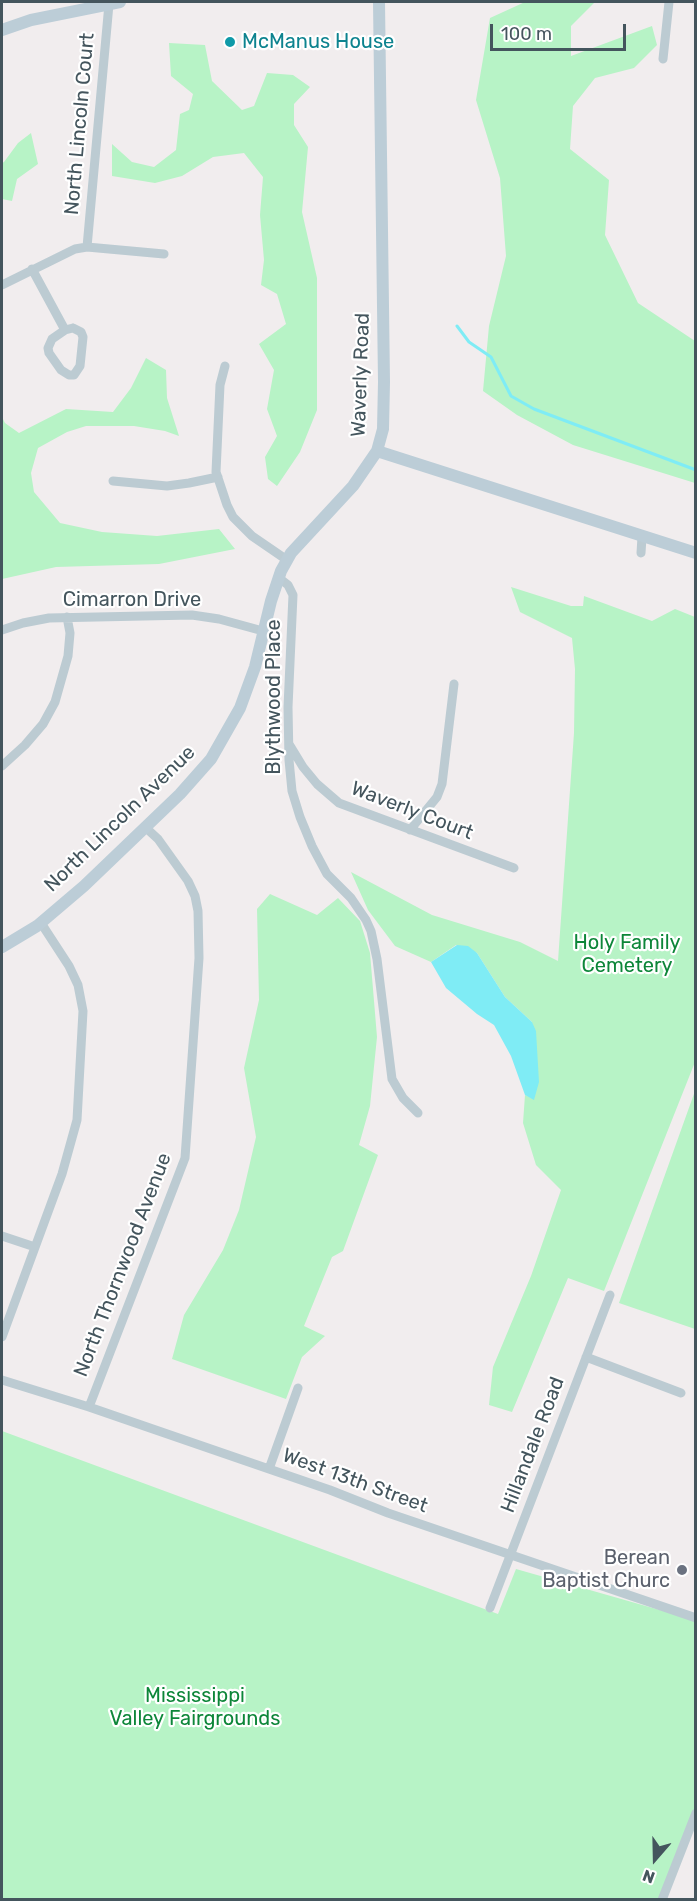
<!DOCTYPE html>
<html>
<head>
<meta charset="utf-8">
<style>
	body { margin:0 }
	#map { position:relative; width:697px; height:1901px; overflow:hidden; background:#f1edee; font-family:Rubik,sans-serif }
	canvas { display:block }
	.frame { position:absolute; inset:0; border:3px solid #44555d; pointer-events:none }
	.north { position:absolute; left:625px; top:1829px; width:60px; height:60px; -webkit-text-stroke:4px #fff; paint-order:stroke; rotate:200deg; font-size:16px; font-weight:700; line-height:24px; text-align:center; color:#44555d }
	.north::after { content:''; display:block; margin:auto; width:21px; height:27px; background:#44555d; clip-path:polygon(50% 0,100% 100%,50% 72%,0 100%) }
	.scale { position:absolute; left:490px; top:24px; width:136px; height:27px; box-sizing:border-box; border:3px solid #44555d; border-top:0; padding-left:8px; font-size:18px; line-height:21px; white-space:nowrap; color:#44555d; -webkit-text-stroke:4px #fff; paint-order:stroke }
</style>
</head>
<body>
<div id="map">
<canvas width="697" height="1901"></canvas>
<div class="frame"></div>
<div class="north">N</div>
<div class="scale">100 m</div>
</div>
<script>
const g = document.querySelector('canvas').getContext('2d');
g.lineJoin = 'round';
function fillPath(path, color) { g.fillStyle = color; g.fill(path, 'evenodd'); }
const toPath = rows => new Path2D(rows.map(r => 'M' + r).join(''));
function stroke(path, color, width, dash) { g.strokeStyle = color; g.lineWidth = width; g.lineCap = dash ? 'butt' : 'round'; g.setLineDash(dash || []); g.stroke(path); }
function label(font, color, halo, rows, align = 'center') {
  g.font = font + ' Rubik,sans-serif'; g.lineWidth = 4.5; g.setLineDash([]); g.textBaseline = 'middle'; g.strokeStyle = halo; g.fillStyle = color; for (const [text, x, y, turn = 0] of rows) {
    g.save(); g.translate(x, y); g.rotate((+turn || 0) * Math.PI / 180); g.textAlign = isNaN(turn) ? turn : align; if (halo) g.strokeText(text, 0, 0); g.fillText(text, 0, 0); g.restore();
  }
}
fillPath(toPath([
	[525,2,595,2,571,26,571,56,652,26,657,45,634,68,595,78,573,106,570,149,609,180,605,235,638,303,695,341,695,483,573,445,517,415,483,391,489,326,506,256,500,178,476,100,490,18],
	[169,43,205,45,212,81,242,110,254,106,267,73,293,75,310,87,294,104,294,125,308,147,302,212,317,278,317,410,300,452,277,486,268,479,265,457,277,436,267,409,274,370,259,344,286,324,277,294,261,285,264,260,260,215,263,177,244,153,213,157,182,176,155,183,112,176,112,144,132,162,154,167,176,150,180,114,189,110,193,94,171,76],
	[31,133,38,164,17,179,12,201,2,199,2,163,4,162,18,143],
	[146,358,166,370,167,398,179,436,165,431,134,426,86,426,67,432,38,448,31,473,34,492,60,523,102,532,157,536,219,529,235,549,159,564,56,567,2,579,2,417,5,423,19,433,66,409,113,412,131,388],
	[511,587,571,606,583,606,584,596,652,621,675,609,695,617,695,1062,604,1291,568,1278,512,1412,489,1405,493,1367,531,1276,561,1190,536,1165,523,1123,525,1095,534,1099,532,1022,505,997,477,953,456,945,431,962,395,946,368,910,351,872,432,915,520,942,558,961,574,733,575,669,572,638,520,612],
	[270,894,317,915,338,898,360,921,370,953,377,1037,370,1106,359,1145,378,1155,343,1251,332,1257,304,1326,325,1336,302,1357,286,1399,172,1359,184,1315,223,1250,239,1210,256,1137,244,1068,259,1000,257,909],
	[695,1091,695,1329,619,1303],
	[2,1431,498,1614,516,1569,695,1620,695,1813,662,1899,2,1899]
]), '#b7f3c6');
fillPath(toPath([
	[457,945,468,946,477,953,505,997,532,1022,536,1031,539,1082,534,1100,525,1095,511,1056,494,1025,477,1014,446,988,431,962]
]), '#7fecf5');
stroke(toPath([
	[457,326,469,342,491,357,511,396,534,409,696,470]
]), '#7fecf5', 3);
stroke(toPath([
	[663,59,669,2],
	[87,247,109,4],
	[32,269,65,330],
	[2,285,75,249,87,247,164,254],
	[73,328,81,332,83,337,80,366,74,375,69,375,61,370,49,353,48,348,52,339,65,330,73,328],
	[225,366,220,385,216,472,227,505,233,517,252,536,287,560],
	[113,481,167,486,189,483,218,477],
	[641,553,642,537],
	[279,578,288,585,293,595,288,707,289,760,292,791,300,817,312,846,327,874,351,898,366,920,371,931,377,959,392,1079,403,1098,418,1113],
	[2,630,23,623,49,618,192,615,219,619,263,631],
	[289,744,303,767,317,784,339,803,514,868],
	[2,766,25,745,43,724,55,702,68,656,70,633,67,617],
	[410,830,437,797,442,784,454,684],
	[2,1236,35,1247],
	[2,1337,62,1174,77,1120,83,1011,78,985,69,966,41,923],
	[586,1357,681,1393],
	[2,1380,89,1407,269,1469,330,1490,388,1513,696,1618],
	[89,1407,185,1158,199,958,198,911,195,896,188,881,158,839,145,827],
	[269,1469,298,1388],
	[490,1608,610,1295],
	[662,1900,696,1813]
]), '#bccbd2', 9);
stroke(toPath([
	[2,30,31,20,120,2],
	[377,451,696,553],
	[2,947,37,926,84,886,180,794,211,759,240,708,255,667,271,601,281,571,291,553,353,486,377,451,383,429,384,382,379,2]
]), '#bccdd7', 12);
for (const [x, y, r, color] of [
	[230,42,6,"#0f9aa8"],
	[682,1570,6,"#6b7280"]
]) { const dot = new Path2D(); dot.arc(x, y, r, 0, 2 * Math.PI); g.fillStyle = color; g.fill(dot); stroke(dot, '#fff', 2); }
label('20px', '#0d838f', '#fff', [
	["McManus House",242,42]
], 'left');
label('20px', '#44555d', '#fff', [
	["North Lincoln Court",80,124,-85],
	["Waverly Road",361,375,-88],
	["Cimarron Drive",132,600],
	["Blythwood Place",274,697,-90],
	["Waverly Court",412,811,21],
	["North Lincoln Avenue",120,819,-44],
	["North Thornwood Avenue",123,1265,-69],
	["Hillandale Road",533,1445,-69],
	["West 13th Street",355,1481,20]
]);
label('20px', '#0d8639', '#fff', [
	["Holy Family",627,943],
	["Cemetery",627,966],
	["Mississippi",195,1696],
	["Valley Fairgrounds",195,1719]
]);
label('20px', '#5b616d', '#fff', [
	["Berean",670,1558],
	["Baptist Churc",670,1581]
], 'right');
</script>
</body>
</html>
